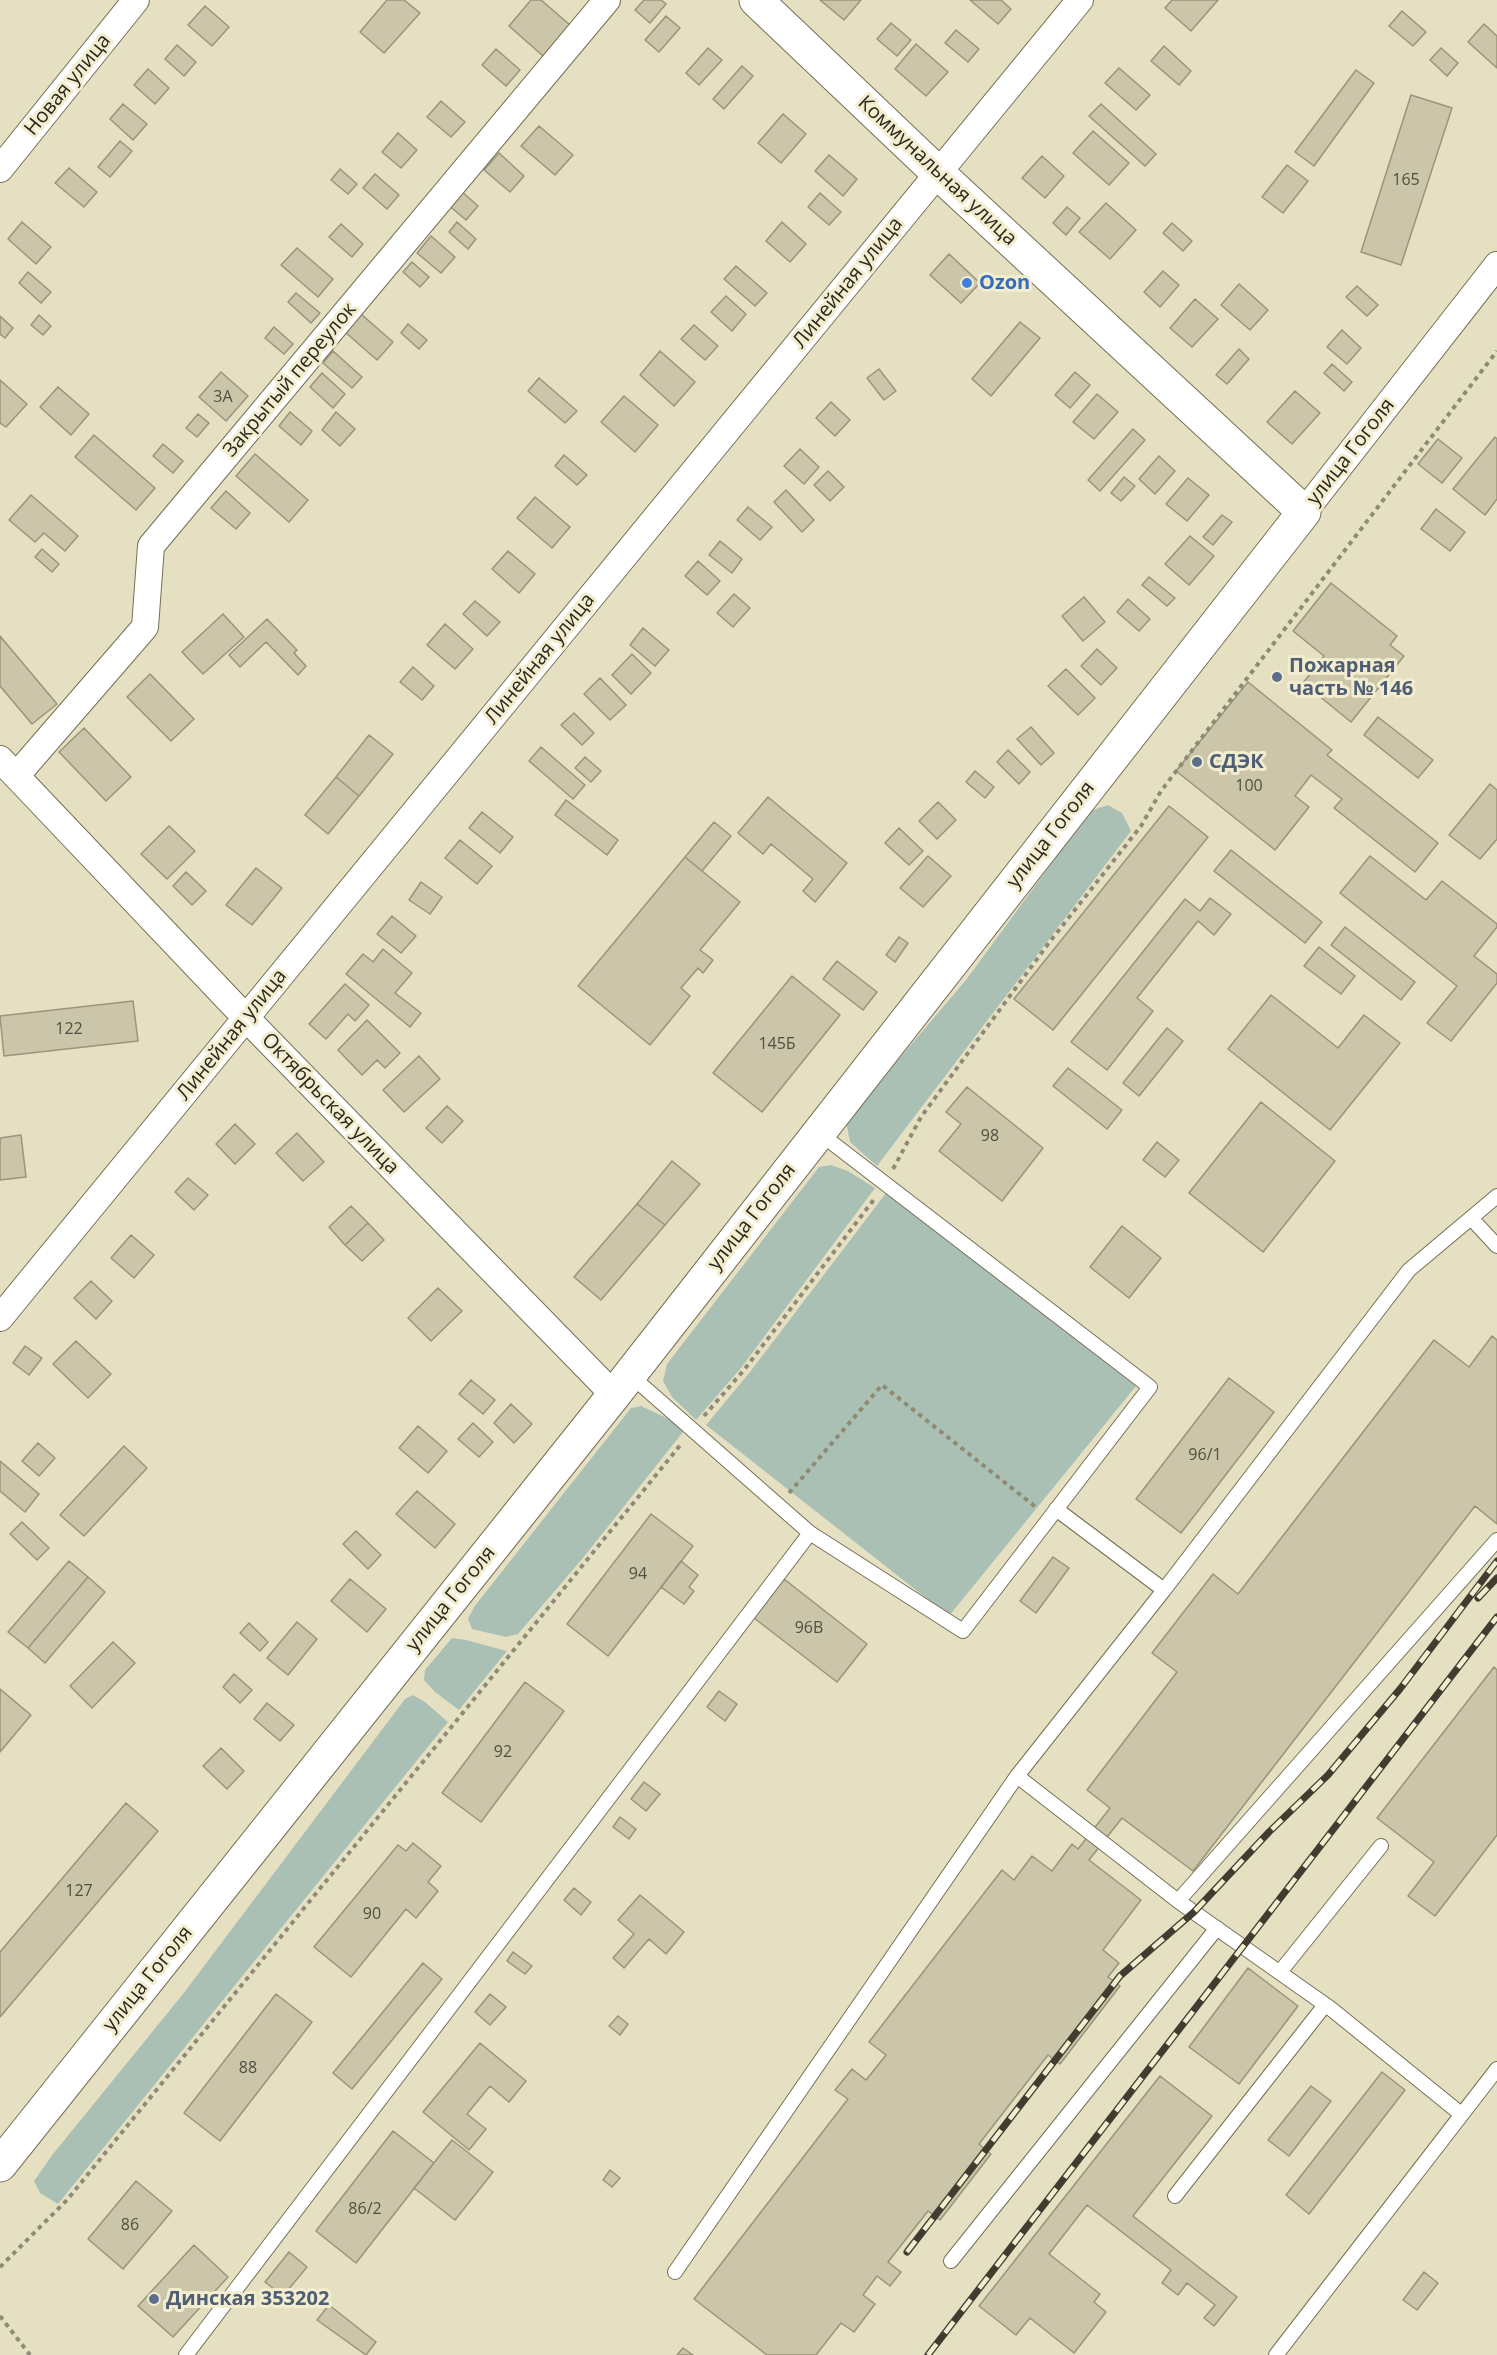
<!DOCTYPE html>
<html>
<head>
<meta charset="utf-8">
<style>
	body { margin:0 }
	canvas { display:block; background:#e6e0c3 }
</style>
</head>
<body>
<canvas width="1497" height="2355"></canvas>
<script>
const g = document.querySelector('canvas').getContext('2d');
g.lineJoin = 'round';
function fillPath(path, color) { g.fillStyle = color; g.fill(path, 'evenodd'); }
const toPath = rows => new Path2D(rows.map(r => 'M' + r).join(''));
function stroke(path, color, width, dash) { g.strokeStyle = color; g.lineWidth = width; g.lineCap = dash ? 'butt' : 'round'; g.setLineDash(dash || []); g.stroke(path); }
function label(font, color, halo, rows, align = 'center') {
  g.font = font + ' "Open Sans",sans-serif'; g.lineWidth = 6; g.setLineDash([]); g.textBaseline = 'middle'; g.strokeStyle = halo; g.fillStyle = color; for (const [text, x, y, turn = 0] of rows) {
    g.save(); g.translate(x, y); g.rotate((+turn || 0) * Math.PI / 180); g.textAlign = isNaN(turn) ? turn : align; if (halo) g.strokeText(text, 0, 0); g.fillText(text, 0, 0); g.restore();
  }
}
fillPath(toPath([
	[1108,805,1122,813,1131,831,877,1166,850,1142,846,1121,966,980,1090,811],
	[831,1165,848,1171,875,1188,741,1368,696,1420,672,1397,663,1381,667,1364,819,1167],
	[886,1193,1136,1386,949,1616,706,1425,750,1372],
	[641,1406,673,1421,683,1432,583,1558,518,1634,506,1637,472,1629,468,1619,474,1607,631,1408],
	[452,1638,466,1640,507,1651,459,1710,435,1692,424,1680,425,1670],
	[413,1695,425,1702,448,1722,58,2204,40,2193,34,2181,53,2154,183,1994,405,1699]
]), '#abc0b4');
const building = toPath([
	[387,0,404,0,420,13,384,53,360,32,387,0],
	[531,0,541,0,570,25,543,56,509,26,531,0],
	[644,0,661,0,666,4,650,23,635,10,644,0],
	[820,0,861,0,844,20,820,0],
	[970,0,1001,0,1011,9,998,24,970,0],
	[1172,0,1218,0,1191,31,1165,8,1172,0],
	[205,6,229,27,212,46,188,25,205,6],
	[1402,11,1426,32,1413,46,1389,26,1402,11],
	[666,16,680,28,659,52,645,40,666,16],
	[891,23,911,40,897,56,877,39,891,23],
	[1484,24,1497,36,1497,68,1468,42,1484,24],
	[956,30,979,49,968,62,945,43,956,30],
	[916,44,948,72,926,96,895,69,916,44],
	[177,45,196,62,184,76,165,59,177,45],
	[1164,46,1191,71,1179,85,1151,61,1164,46],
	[708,48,722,60,699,85,686,73,708,48],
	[1441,48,1458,63,1447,76,1430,60,1441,48],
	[496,49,520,70,506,86,482,65,496,49],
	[742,66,753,76,724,109,713,99,742,66],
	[1119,68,1150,95,1136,110,1105,83,1119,68],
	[148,69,169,88,155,104,134,85,148,69],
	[1356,70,1374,83,1314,166,1295,152,1356,70],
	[1411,95,1452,108,1401,265,1361,252,1411,95],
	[441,101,465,122,451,137,427,117,441,101],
	[123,104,147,124,133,140,110,119,123,104],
	[1101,104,1156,154,1145,166,1089,116,1101,104],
	[783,114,806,134,781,163,758,143,783,114],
	[539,126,573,155,555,175,521,146,539,126],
	[1093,131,1129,163,1109,185,1073,153,1093,131],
	[398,133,417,150,401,168,382,152,398,133],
	[120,141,132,151,110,177,98,167,120,141],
	[499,153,524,176,510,192,484,170,499,153],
	[829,155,857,179,843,196,815,171,829,155],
	[1042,156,1064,176,1045,198,1022,178,1042,156],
	[1287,165,1308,181,1283,213,1262,197,1287,165],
	[69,168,97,192,84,207,55,183,69,168],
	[340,169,357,184,348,194,331,180,340,169],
	[375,174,399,195,387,209,363,188,375,174],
	[460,190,478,206,466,220,447,204,460,190],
	[820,193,841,212,829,225,808,207,820,193],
	[1106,203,1136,230,1110,259,1079,232,1106,203],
	[1067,207,1080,218,1066,235,1053,223,1067,207],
	[22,222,51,247,36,264,8,239,22,222],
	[457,222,476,239,468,249,449,232,457,222],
	[782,222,806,244,790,262,766,241,782,222],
	[1172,223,1192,241,1183,251,1163,233,1172,223],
	[341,224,363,244,352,257,329,237,341,224],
	[431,236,455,257,441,273,417,253,431,236],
	[297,248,333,279,318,297,281,265,297,248],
	[949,254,980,283,961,303,930,275,949,254],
	[412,262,429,277,420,287,403,272,412,262],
	[736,266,767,293,755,306,724,279,736,266],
	[1163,271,1179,285,1160,307,1144,292,1163,271],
	[28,272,51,292,41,303,19,283,28,272],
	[1239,284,1268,310,1250,330,1221,305,1239,284],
	[1357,286,1378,305,1367,316,1346,297,1357,286],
	[296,293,320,313,311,323,288,302,296,293],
	[726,296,746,314,732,331,711,312,726,296],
	[1195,299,1218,319,1192,347,1170,328,1195,299],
	[361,314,393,342,377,360,345,332,361,314],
	[39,315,51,326,43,335,31,325,39,315],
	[0,316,13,328,5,338,0,334,0,316],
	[1020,322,1040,338,991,396,972,379,1020,322],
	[408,324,427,340,419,349,401,333,408,324],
	[694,325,718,346,705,360,681,339,694,325],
	[274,327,293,344,284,354,265,338,274,327],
	[1342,330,1361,348,1347,364,1327,347,1342,330],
	[1239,349,1249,359,1227,384,1216,375,1239,349],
	[333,351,362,377,352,388,323,363,333,351],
	[660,351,695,382,674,406,640,375,660,351],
	[1332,364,1352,382,1344,391,1324,373,1332,364],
	[879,369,896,391,884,400,867,378,879,369],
	[221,372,248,396,226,421,199,397,221,372],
	[1075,372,1090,385,1070,408,1055,395,1075,372],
	[322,373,345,394,333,408,310,387,322,373],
	[539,378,577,411,565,423,528,391,539,378],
	[0,380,27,404,6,427,0,423,0,380],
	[58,387,89,414,71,435,40,407,58,387],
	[1295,391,1320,413,1292,444,1267,422,1295,391],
	[1097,394,1118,412,1094,439,1073,422,1097,394],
	[624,396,658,425,635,452,601,422,624,396],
	[831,402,850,420,835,436,816,418,831,402],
	[290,412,312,431,301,445,279,426,290,412],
	[336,412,355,429,340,446,322,430,336,412],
	[198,414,209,423,197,437,186,428,198,414],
	[1133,429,1145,440,1100,491,1088,480,1133,429],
	[94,435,155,488,136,510,75,457,94,435],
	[1495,437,1497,439,1497,499,1485,515,1453,489,1495,437],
	[1438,439,1462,458,1442,483,1418,464,1438,439],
	[163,444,183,461,173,473,153,456,163,444],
	[800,449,819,467,804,484,784,466,800,449],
	[255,454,308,500,289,522,236,476,255,454],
	[564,455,587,475,577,485,555,466,564,455],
	[1159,456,1175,471,1155,494,1139,479,1159,456],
	[828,471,844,487,830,501,814,485,828,471],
	[1124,477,1135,486,1121,501,1111,493,1124,477],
	[1188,478,1209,495,1187,521,1166,504,1188,478],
	[786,490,814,520,802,532,774,502,786,490],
	[226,491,250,513,236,529,211,508,226,491],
	[31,495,78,536,65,551,44,533,35,542,9,520,31,495],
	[535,497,570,527,552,548,517,518,535,497],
	[748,507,772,527,760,540,737,520,748,507],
	[1436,509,1465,532,1450,551,1421,529,1436,509],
	[1222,515,1232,522,1213,545,1203,537,1222,515],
	[1190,536,1214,556,1189,585,1165,564,1190,536],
	[720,541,742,559,732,573,709,555,720,541],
	[42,549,59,564,52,572,35,557,42,549],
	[508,551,535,574,519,593,492,569,508,551],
	[698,561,720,581,707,595,685,576,698,561],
	[1149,577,1175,598,1167,606,1142,585,1149,577],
	[1331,583,1397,636,1390,645,1404,656,1351,722,1303,683,1324,656,1293,631,1331,583],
	[734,594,750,608,733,627,717,613,734,594],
	[1084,597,1105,622,1083,641,1062,616,1084,597],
	[1128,599,1150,619,1139,631,1117,612,1128,599],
	[475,601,500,622,487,636,463,614,475,601],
	[223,614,244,637,203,674,182,652,223,614],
	[267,619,297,650,294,653,306,666,298,675,266,642,240,667,229,655,267,619],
	[445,624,473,649,455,669,427,645,445,624],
	[643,628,669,650,655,666,630,645,643,628],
	[0,636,57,704,32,724,0,686,0,636],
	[1097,649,1117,668,1101,685,1081,666,1097,649],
	[632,654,651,673,631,694,612,675,632,654],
	[413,667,434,686,422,700,400,682,413,667],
	[1066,669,1095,698,1078,715,1048,686,1066,669],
	[150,674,194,719,171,741,127,697,150,674],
	[600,678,626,705,610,720,584,694,600,678],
	[1248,682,1332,750,1327,755,1438,843,1415,872,1334,808,1342,799,1311,775,1295,796,1309,807,1275,850,1176,771,1248,682],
	[574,713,594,733,582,745,561,725,574,713],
	[1378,717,1433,760,1418,778,1364,735,1378,717],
	[1031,727,1054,753,1041,765,1017,739,1031,727],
	[84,728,131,777,106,801,59,752,84,728],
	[369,735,393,754,359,796,336,777,369,735],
	[541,747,585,785,573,799,529,761,541,747],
	[1008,750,1030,772,1019,784,997,762,1008,750],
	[585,757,601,771,591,782,575,768,585,757],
	[975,771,994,787,985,798,966,782,975,771],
	[336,777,359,796,328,834,305,815,336,777],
	[1490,784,1497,790,1497,839,1480,859,1449,835,1490,784],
	[768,797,847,863,815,902,803,891,813,879,771,844,763,854,738,833,768,797],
	[566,800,618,840,607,855,555,815,566,800],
	[938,802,956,820,937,839,919,821,938,802],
	[1169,806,1208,837,1053,1030,1014,999,1169,806],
	[482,812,513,837,500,853,469,828,482,812],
	[714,822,731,836,702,871,685,857,714,822],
	[169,826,195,851,167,879,141,854,169,826],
	[899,828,923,851,909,865,885,843,899,828],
	[460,840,492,866,477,884,445,858,460,840],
	[1231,850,1322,922,1305,943,1214,871,1231,850],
	[928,856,951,876,923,907,900,888,928,856],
	[1370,856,1426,900,1442,881,1497,924,1497,927,1474,956,1497,974,1497,983,1451,1041,1427,1023,1457,986,1340,893,1370,856],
	[685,857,740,902,700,950,713,960,703,973,698,968,681,988,690,996,650,1045,578,986,685,857],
	[256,868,282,888,252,925,226,905,256,868],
	[186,872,206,891,192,905,173,886,186,872],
	[421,882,442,897,430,914,409,900,421,882],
	[1210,898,1231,914,1214,935,1198,921,1137,998,1153,1011,1107,1070,1071,1042,1185,899,1200,911,1210,898],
	[392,916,416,936,401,953,377,934,392,916],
	[1345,927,1415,982,1401,1000,1331,945,1345,927],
	[899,937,908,943,895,962,886,955,899,937],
	[1319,947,1355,976,1341,994,1304,966,1319,947],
	[383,949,412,973,395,993,421,1013,410,1027,346,974,363,954,373,962,383,949],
	[837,961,877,992,863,1010,823,979,837,961],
	[792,976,840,1015,762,1112,713,1073,792,976],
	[345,984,369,1005,355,1021,348,1014,326,1039,309,1024,345,984],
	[1271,995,1338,1048,1364,1015,1400,1043,1330,1130,1228,1049,1271,995],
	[133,1001,138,1041,4,1056,0,1016,133,1001],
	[367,1020,400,1053,385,1068,377,1060,362,1075,338,1050,367,1020],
	[1167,1028,1183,1041,1139,1096,1123,1083,1167,1028],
	[419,1056,440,1079,404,1112,383,1090,419,1056],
	[1068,1068,1122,1110,1107,1129,1053,1086,1068,1068],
	[967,1087,1043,1148,1002,1201,939,1151,961,1124,946,1112,967,1087],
	[1261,1102,1335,1161,1263,1252,1189,1193,1261,1102],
	[447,1106,463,1121,442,1143,426,1128,447,1106],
	[235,1124,255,1144,235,1164,216,1144,235,1124],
	[297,1133,324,1162,303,1181,276,1153,297,1133],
	[21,1135,26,1177,0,1180,0,1138,21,1135],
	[1157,1142,1179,1160,1165,1177,1143,1160,1157,1142],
	[672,1161,700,1184,665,1225,637,1204,672,1161],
	[188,1178,208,1195,194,1210,175,1192,188,1178],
	[637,1204,665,1225,601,1300,574,1277,637,1204],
	[351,1206,368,1223,345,1245,329,1227,351,1206],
	[368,1223,384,1240,362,1261,345,1245,368,1223],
	[1122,1226,1161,1258,1129,1298,1090,1267,1122,1226],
	[131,1235,154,1255,134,1278,111,1258,131,1235],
	[91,1281,112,1301,96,1319,74,1298,91,1281],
	[438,1288,462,1311,431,1341,408,1318,438,1288],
	[1492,1336,1497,1340,1497,1524,1475,1506,1193,1871,1122,1818,1089,1860,1141,1900,1103,1950,1119,1963,1108,1977,1120,1986,1060,2064,1048,2055,979,2144,991,2154,940,2220,928,2211,888,2262,901,2272,890,2286,877,2276,863,2295,875,2304,854,2332,841,2323,816,2355,767,2355,694,2299,848,2099,835,2090,852,2069,866,2080,886,2055,869,2042,1002,1870,1014,1880,1032,1856,1052,1871,1072,1844,1078,1849,1110,1808,1087,1790,1177,1672,1152,1653,1213,1574,1238,1594,1434,1340,1469,1367,1492,1336],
	[76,1341,111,1374,88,1398,53,1364,76,1341],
	[25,1346,42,1358,29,1375,13,1363,25,1346],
	[1229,1378,1274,1412,1181,1533,1136,1499,1229,1378],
	[471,1380,495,1400,483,1414,459,1394,471,1380],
	[511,1404,532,1424,514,1443,494,1423,511,1404],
	[473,1423,493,1442,479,1457,458,1439,473,1423],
	[418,1426,447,1451,428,1473,399,1448,418,1426],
	[38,1443,55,1458,39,1476,22,1461,38,1443],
	[124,1446,147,1468,84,1536,60,1515,124,1446],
	[0,1461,39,1494,25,1512,0,1491,0,1461],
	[417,1491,455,1524,435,1548,396,1514,417,1491],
	[651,1514,693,1546,608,1656,567,1624,651,1514],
	[22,1522,49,1548,37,1560,10,1534,22,1522],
	[356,1531,381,1555,368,1569,343,1544,356,1531],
	[1053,1557,1069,1568,1036,1613,1020,1601,1053,1557],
	[69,1561,88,1577,28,1648,8,1632,69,1561],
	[681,1561,698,1575,689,1587,694,1591,684,1604,661,1587,681,1561],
	[88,1577,105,1592,45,1663,28,1648,88,1577],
	[350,1579,386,1609,367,1632,331,1601,350,1579],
	[784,1579,867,1644,837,1682,754,1618,784,1579],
	[297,1622,317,1639,288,1675,267,1658,297,1622],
	[249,1623,268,1642,260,1651,240,1633,249,1623],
	[113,1642,135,1663,92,1708,70,1686,113,1642],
	[1494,1667,1497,1670,1497,1835,1435,1916,1408,1896,1434,1862,1377,1818,1494,1667],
	[234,1674,252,1690,240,1703,223,1687,234,1674],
	[525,1682,564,1711,481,1822,442,1793,525,1682],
	[0,1689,31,1715,0,1752,0,1689],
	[719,1691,737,1704,725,1721,707,1707,719,1691],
	[267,1703,294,1725,280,1741,254,1719,267,1703],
	[221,1748,244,1771,227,1789,203,1766,221,1748],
	[644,1782,660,1794,646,1811,631,1799,644,1782],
	[126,1803,158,1831,0,2017,0,1952,126,1803],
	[620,1817,636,1829,629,1839,613,1827,620,1817],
	[413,1843,441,1866,428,1882,438,1891,416,1918,406,1909,351,1977,314,1947,398,1845,406,1851,413,1843],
	[574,1888,591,1902,581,1915,564,1900,574,1888],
	[640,1895,684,1932,666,1954,649,1939,624,1968,613,1958,634,1934,618,1920,640,1895],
	[513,1952,532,1966,525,1974,507,1961,513,1952],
	[423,1963,442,1979,352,2089,333,2073,423,1963],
	[1248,1968,1298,2006,1239,2084,1189,2047,1248,1968],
	[276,1994,312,2022,220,2141,184,2113,276,1994],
	[490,1994,506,2007,490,2025,475,2012,490,1994],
	[618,2016,628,2024,620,2035,609,2026,618,2016],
	[480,2043,526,2081,509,2102,490,2086,467,2114,486,2129,469,2150,423,2112,480,2043],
	[1382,2072,1405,2090,1309,2214,1286,2195,1382,2072],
	[1160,2076,1212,2116,1133,2216,1237,2297,1214,2326,1204,2318,1215,2305,1187,2283,1178,2295,1162,2283,1171,2270,1087,2205,1049,2254,1100,2294,1094,2302,1106,2312,1074,2353,1030,2318,1016,2335,979,2306,1160,2076],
	[1311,2086,1331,2101,1289,2156,1268,2140,1311,2086],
	[393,2131,434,2163,356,2263,316,2231,393,2131],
	[452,2140,493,2172,455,2220,414,2188,452,2140],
	[610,2170,620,2178,612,2187,603,2180,610,2170],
	[136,2181,172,2211,123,2269,88,2239,136,2181],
	[194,2245,228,2277,173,2337,138,2306,194,2245],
	[289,2252,307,2267,283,2296,265,2282,289,2252],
	[1424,2272,1438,2283,1417,2310,1403,2300,1424,2272],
	[329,2305,376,2342,366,2355,317,2320,329,2305],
	[683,2348,693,2355,677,2355,683,2348]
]);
fillPath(building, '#cbc5a9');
stroke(building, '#9a947a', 1.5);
const lane = toPath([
	[1471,1218,1497,1246],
	[1056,1509,1164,1590,1409,1270,1497,1196],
	[810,1533,963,1631,1150,1387,818,1132],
	[1017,1776,1178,1901,1330,2008,1461,2114],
	[1178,1901,1497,1540],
	[1280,1972,1381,1846],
	[1175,2196,1325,2005],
	[951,2261,1217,1928],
	[675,2272,1017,1776,1164,1590],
	[186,2355,810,1533,629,1374],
	[1276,2355,1497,2069]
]);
const street = toPath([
	[0,169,136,0],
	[1304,512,1497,265],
	[0,759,246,1018,614,1395],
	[16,776,145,627,151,546,607,0],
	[0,1318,1080,0]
]);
const secondary = toPath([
	[0,2165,614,1395,1304,512,938,173,756,0]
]);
stroke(lane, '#756f55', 16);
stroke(street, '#756f55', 28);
stroke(secondary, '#756f55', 35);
stroke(toPath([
	[893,1169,921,1117,1048,944,1141,826,1161,791,1497,351],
	[704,1416,744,1370,875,1198],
	[789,1493,882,1385,1037,1508],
	[0,2267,67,2200,682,1443],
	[0,2316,30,2355]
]), '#8e8a75', 4, [4.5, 4.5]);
stroke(lane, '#fff', 14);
stroke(street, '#fff', 26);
stroke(secondary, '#fff', 33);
const rail = toPath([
	[1478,1598,1497,1578],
	[907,2252,1120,1976,1194,1912,1269,1832,1328,1775,1400,1689,1497,1561],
	[928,2355,1497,1617]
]);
stroke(rail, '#403d30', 7);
stroke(rail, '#f3edd0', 4.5, [14]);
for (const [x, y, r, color] of [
	[967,283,6,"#3f7fe0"],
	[1277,677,6,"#5c6f8a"],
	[1197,762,6,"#5c6f8a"],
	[154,2299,6,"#5c6f8a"]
]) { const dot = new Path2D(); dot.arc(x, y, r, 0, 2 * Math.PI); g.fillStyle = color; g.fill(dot); stroke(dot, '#f3edd0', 2); }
label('16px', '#524f40', null, [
	["165",1406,180],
	["3А",223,397],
	["100",1249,786],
	["122",69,1029],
	["145Б",777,1044],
	["98",990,1136],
	["96/1",1205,1455],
	["94",638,1574],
	["96В",809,1628],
	["92",503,1752],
	["127",79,1891],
	["90",372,1914],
	["88",248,2068],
	["86/2",365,2209],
	["86",130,2225]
]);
label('20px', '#2a281d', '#f3edd0', [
	["Новая улица",68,85,-51],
	["Коммунальная улица",937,171,43],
	["Линейная улица",848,283,-51],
	["Закрытый переулок",290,380,-50],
	["улица Гоголя",1351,452,-52],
	["Линейная улица",540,659,-51],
	["улица Гоголя",1051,835,-52],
	["Линейная улица",232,1035,-51],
	["Октябрьская улица",330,1104,46],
	["улица Гоголя",752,1217,-52],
	["улица Гоголя",451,1599,-51],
	["улица Гоголя",148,1979,-51]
]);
label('bold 20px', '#366cbe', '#f3edd0', [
	["Ozon",979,283]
], 'left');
label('bold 20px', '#4e5e75', '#f3edd0', [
	["Пожарная",1289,666],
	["часть № 146",1289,689],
	["СДЭК",1209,762],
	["Динская 353202",166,2299]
], 'left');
</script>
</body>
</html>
